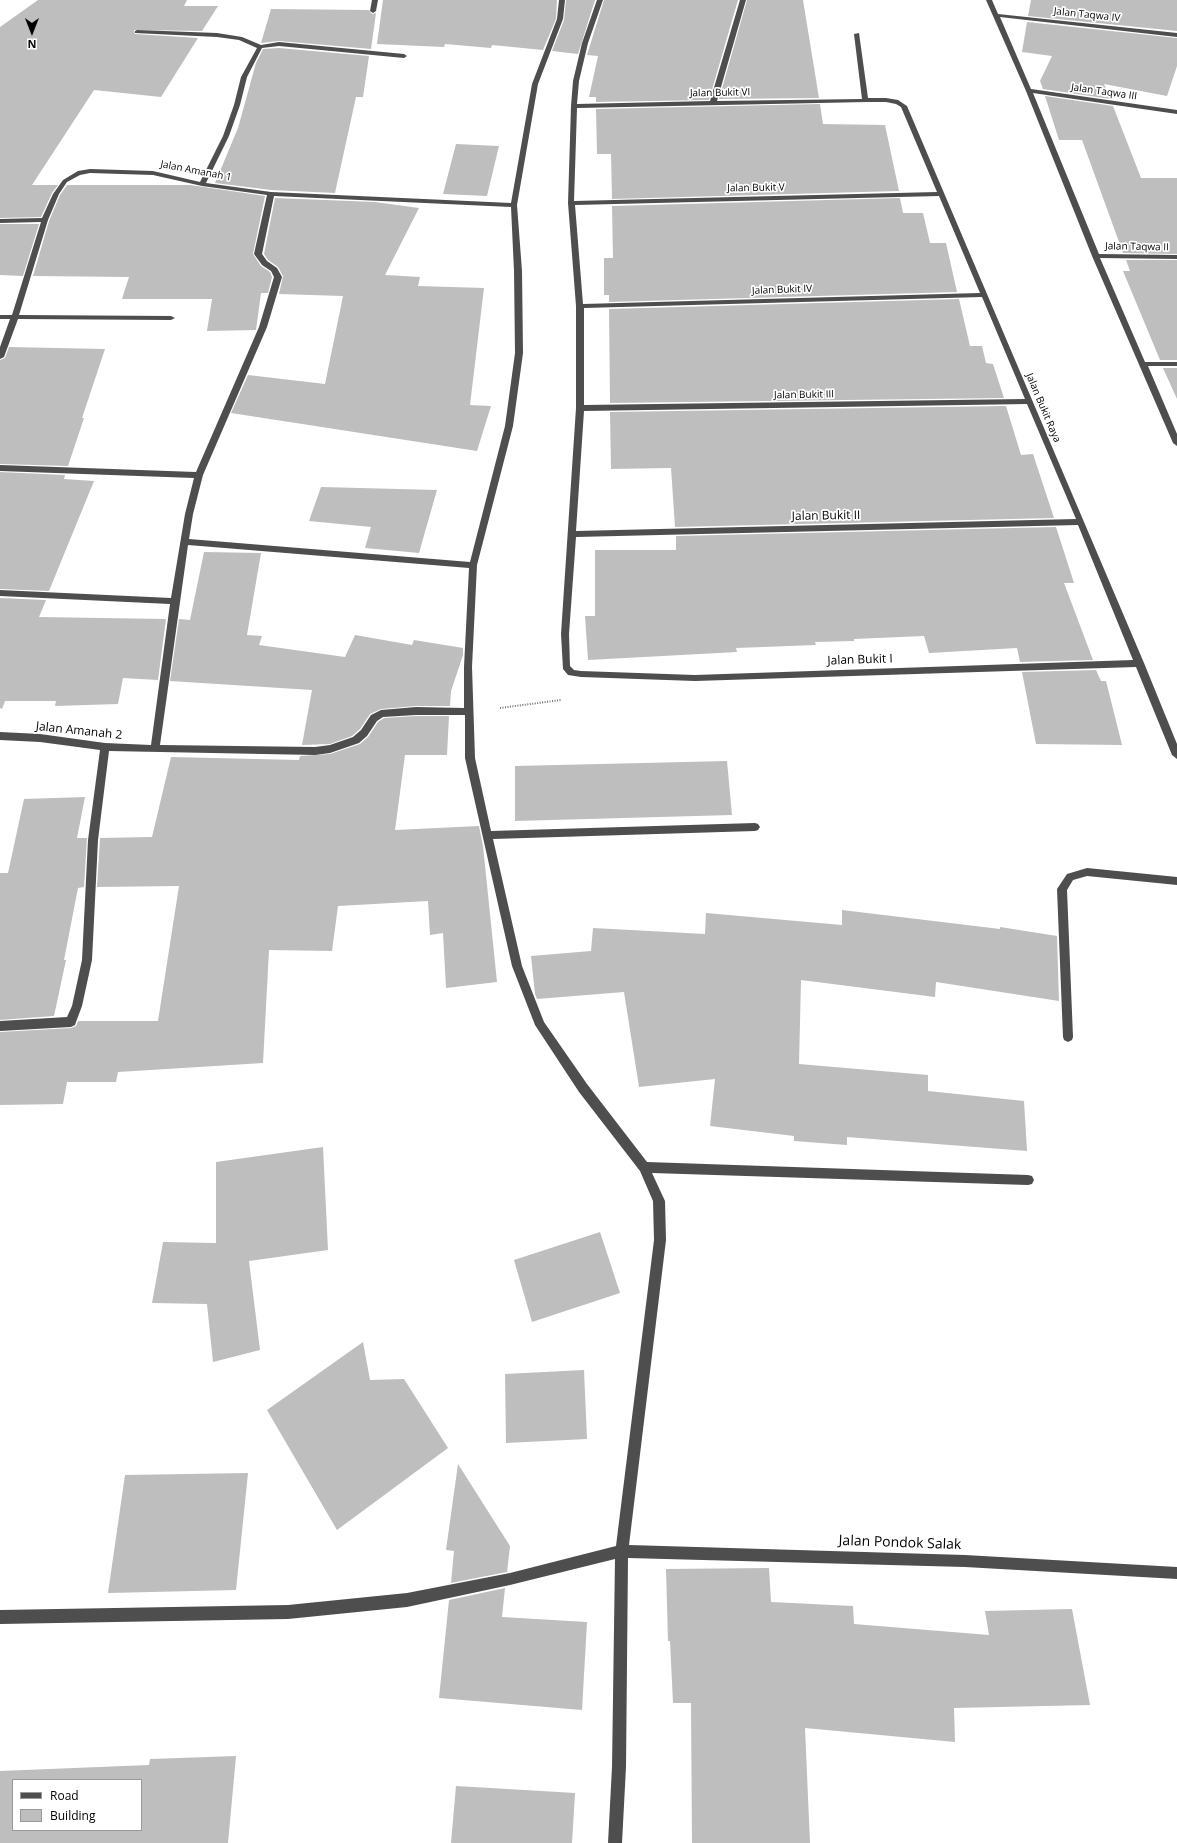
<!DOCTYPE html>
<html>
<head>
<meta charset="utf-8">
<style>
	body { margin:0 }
	#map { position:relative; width:1177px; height:1843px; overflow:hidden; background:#fff; font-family:"Open Sans",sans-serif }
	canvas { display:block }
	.legend { position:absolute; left:12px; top:1779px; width:130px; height:52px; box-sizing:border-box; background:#fff; border:1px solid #999; margin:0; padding:5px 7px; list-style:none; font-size:12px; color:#000 }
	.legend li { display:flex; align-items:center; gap:8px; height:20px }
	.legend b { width:20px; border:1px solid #999 }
	.north { position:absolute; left:12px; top:12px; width:40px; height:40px; -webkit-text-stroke:3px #fff; paint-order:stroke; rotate:180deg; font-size:11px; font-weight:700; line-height:16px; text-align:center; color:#000 }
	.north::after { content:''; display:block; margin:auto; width:14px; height:18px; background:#000; clip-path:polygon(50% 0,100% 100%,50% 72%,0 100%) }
</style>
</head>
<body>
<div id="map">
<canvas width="1177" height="1843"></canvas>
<ul class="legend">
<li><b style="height:5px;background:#4e4e4e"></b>Road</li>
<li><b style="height:11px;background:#bebebe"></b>Building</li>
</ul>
<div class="north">N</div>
</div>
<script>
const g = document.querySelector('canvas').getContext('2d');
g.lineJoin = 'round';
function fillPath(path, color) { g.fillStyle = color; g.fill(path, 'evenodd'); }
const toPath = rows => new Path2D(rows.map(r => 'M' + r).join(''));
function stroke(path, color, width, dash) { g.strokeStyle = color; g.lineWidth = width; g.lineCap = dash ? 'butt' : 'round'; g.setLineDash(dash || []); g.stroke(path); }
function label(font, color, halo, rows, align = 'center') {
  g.font = font + ' "Open Sans",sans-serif'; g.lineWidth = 3.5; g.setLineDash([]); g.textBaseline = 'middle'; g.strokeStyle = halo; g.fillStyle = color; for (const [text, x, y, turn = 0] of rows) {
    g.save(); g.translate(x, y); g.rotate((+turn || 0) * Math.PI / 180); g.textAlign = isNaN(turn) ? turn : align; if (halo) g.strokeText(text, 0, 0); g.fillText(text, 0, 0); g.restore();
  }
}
fillPath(toPath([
	[38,0,187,0,184,6,218,6,202,31,134,30,135,34,198,38,161,97,94,90,32,185,58,185,52,193,41,217,0,218,0,27],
	[383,0,557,0,556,19,543,50,492,45,491,48,445,44,444,47,377,44],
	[566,0,595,0,578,54,552,51,564,20],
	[604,0,738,0,709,100,596,102,596,97,589,97,598,56,587,55],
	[747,0,803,0,819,98,719,99],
	[1031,0,1177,0,1177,31,1028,16],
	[271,9,369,10,372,14,376,13,371,49,279,41,261,43],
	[1027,22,1177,38,1177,66,1167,96,1104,84,1110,99,1043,89,1040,81,1052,56,1022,52],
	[279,48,369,56,363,97,356,97,335,193,271,190,215,183,238,128,256,63,263,49],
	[1045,96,1113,106,1141,178,1177,178,1177,254,1123,253,1082,140,1059,140],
	[820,104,823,124,885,125,899,191,612,199,611,154,597,154,596,109],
	[456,144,499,146,487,196,443,194],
	[67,185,190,185,265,196,253,254,261,266,270,272,272,277,268,293,261,293,256,330,207,331,212,299,122,299,129,277,33,276,49,221,60,195],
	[275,198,375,202,419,208,385,275,420,277,418,286,484,288,470,405,491,406,477,451,231,413,248,375,325,384,343,296,279,294,283,276,278,267,268,260,264,254],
	[900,198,903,213,923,213,930,243,946,243,957,292,609,302,609,295,604,295,604,258,613,258,612,206],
	[0,224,39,224,23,276,0,275],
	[1126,260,1177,260,1177,360,1160,360,1123,271,1130,271],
	[959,299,970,346,982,346,986,363,993,364,1004,398,610,403,609,309],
	[9,347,105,349,82,418,84,418,68,466,0,464,0,360,5,358],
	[1163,368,1177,368,1177,399],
	[1006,406,1021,455,1033,454,1054,518,675,527,671,468,611,469,610,412],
	[0,472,65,475,64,479,94,481,49,591,0,589],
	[321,487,437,490,419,553,365,548,371,527,309,521],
	[1056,527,1074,583,1064,583,1093,660,1020,662,1017,648,929,653,924,636,854,639,854,641,815,642,816,645,736,648,737,652,588,660,585,616,595,616,595,550,676,550,676,536],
	[204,552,261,553,247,635,262,636,259,645,345,657,355,635,412,645,414,640,463,648,463,655,451,691,450,706,416,706,381,709,370,714,360,729,352,736,330,744,302,745,312,690,170,681,179,619,190,620],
	[0,598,46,600,39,617,166,619,158,680,123,678,118,704,55,706,56,701,5,701,2,709,0,708],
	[1096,670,1101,681,1106,681,1122,745,1036,744,1022,672],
	[416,716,449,716,447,755,405,755,395,830,479,826,483,846,497,982,446,988,443,933,430,935,428,901,338,906,332,951,269,950,263,1063,118,1072,116,1082,67,1082,63,1104,0,1105,0,1032,71,1028,76,1026,78,1021,158,1021,179,886,97,887,100,838,152,837,171,757,299,760,300,756,330,754,360,744,368,737,378,722,384,718],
	[727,761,732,815,515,821,515,766],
	[85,797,77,838,87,838,84,887,78,888,64,960,66,960,54,1016,0,1020,0,873,8,873,24,799],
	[842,910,1000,929,1000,927,1057,936,1059,1001,936,982,935,997,801,980,799,1064,928,1075,928,1091,1024,1101,1027,1151,847,1137,847,1145,794,1141,794,1136,710,1126,715,1079,639,1087,624,992,537,999,535,994,531,956,591,951,593,928,705,934,706,913,842,925],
	[323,1147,328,1250,249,1261,260,1350,213,1362,207,1304,152,1303,163,1242,216,1243,216,1162],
	[600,1232,620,1293,532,1322,514,1260],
	[363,1342,370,1380,404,1379,448,1448,337,1530,267,1410],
	[584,1370,587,1439,506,1443,505,1374],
	[458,1464,510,1546,507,1572,451,1583,454,1551,446,1550],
	[248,1473,236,1590,108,1593,125,1475],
	[769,1568,771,1602,853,1606,854,1624,989,1635,985,1611,1072,1609,1090,1705,954,1708,955,1742,805,1728,810,1843,692,1843,691,1703,673,1703,670,1641,668,1641,666,1569],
	[505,1588,502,1617,587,1622,582,1710,439,1698,449,1600],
	[236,1756,228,1843,0,1843,0,1771,149,1765,150,1759],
	[13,1780,141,1780,141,1830,13,1830],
	[456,1786,575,1793,572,1843,451,1843]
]), '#bebebe');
stroke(toPath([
	[500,708,561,700]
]), '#707070', 2, [1, 1.5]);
fillPath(toPath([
	[372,0,378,0,376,11,373,13,370,11,372,0],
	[559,0,565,0,563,19,538,84,517,205,522,271,523,353,513,426,477,565,472,667,475,758,491,831,755,823,758,824,760,827,758,830,755,831,493,839,522,966,544,1022,587,1084,647,1162,1028,1175,1032,1176,1034,1180,1032,1184,1028,1185,652,1173,665,1201,666,1240,629,1545,965,1555,1177,1567,1177,1579,965,1567,628,1558,626,1767,622,1843,608,1843,612,1767,615,1559,510,1585,407,1607,288,1619,0,1624,0,1610,288,1605,407,1593,510,1573,616,1546,654,1240,653,1201,640,1171,579,1092,535,1025,512,966,465,758,465,715,416,715,383,717,377,721,367,736,359,743,330,753,315,755,109,751,98,840,92,960,82,1006,76,1022,75,1025,71,1027,0,1031,0,1021,67,1017,72,1006,82,960,88,840,100,750,40,742,0,740,0,732,40,734,105,743,151,745,170,604,0,596,0,590,171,598,185,514,194,478,0,471,0,465,196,472,259,327,274,277,271,271,262,265,254,254,267,195,202,186,153,175,90,173,80,175,67,182,59,194,48,220,19,315,171,316,175,318,171,320,18,319,4,357,0,359,0,347,10,319,0,319,0,315,12,315,41,222,0,223,0,219,42,218,53,194,63,180,78,171,90,169,153,171,200,182,223,136,234,105,241,77,257,48,239,40,217,37,135,33,135,31,137,30,217,33,242,37,261,45,279,42,404,54,407,56,404,58,279,46,262,48,247,77,240,105,229,136,206,183,271,192,511,203,532,84,557,19,559,0],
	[274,196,511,207,514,271,515,353,505,426,470,562,189,539,193,514,203,475,267,327,282,277,277,268,267,261,262,254,274,196],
	[188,545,469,568,464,667,464,708,416,707,381,710,371,715,361,730,353,737,330,745,315,747,160,745,188,545],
	[597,0,603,0,588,43,579,81,577,104,710,101,740,0,746,0,717,101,862,99,854,34,859,33,868,98,886,98,898,100,907,106,1144,663,1177,744,1177,759,1172,755,1136,667,695,681,581,677,568,675,563,669,561,634,576,408,576,306,568,203,571,106,573,81,582,43,597,0],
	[867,102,886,102,896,104,901,107,937,192,574,201,577,108,867,102],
	[939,196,980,293,583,304,575,205,939,196],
	[982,297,1025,399,584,405,584,308,982,297],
	[1027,404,1076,519,576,531,584,411,1027,404],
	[1078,525,1133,660,695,675,581,671,574,670,570,666,569,634,576,537,1078,525],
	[986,0,992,0,998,14,1177,33,1177,37,1000,17,1031,89,1177,110,1177,114,1033,93,1099,254,1177,255,1177,259,1100,258,1145,362,1177,362,1177,366,1148,366,1177,434,1177,446,1173,443,1092,256,1026,91,986,0],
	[1087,868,1177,877,1177,885,1087,876,1073,880,1067,890,1073,1037,1072,1040,1068,1042,1064,1040,1063,1037,1057,889,1067,874,1087,868]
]), '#4e4e4e');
label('10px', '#000', '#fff', [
	["Jalan Taqwa IV",1087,15,6],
	["Jalan Taqwa III",1104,92,8],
	["Jalan Bukit VI",720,93,-1],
	["Jalan Amanah 1",196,171,11],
	["Jalan Bukit V",756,188,-1],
	["Jalan Taqwa II",1137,247,1],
	["Jalan Bukit IV",782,290,-2],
	["Jalan Bukit III",804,395,-1],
	["Jalan Bukit Raya",1043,408,67]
]);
label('12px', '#000', '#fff', [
	["Jalan Bukit II",826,516,-1],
	["Jalan Bukit I",860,660,-2],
	["Jalan Amanah 2",79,731,6]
]);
label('14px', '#000', '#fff', [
	["Jalan Pondok Salak",900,1543,2]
]);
</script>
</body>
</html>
